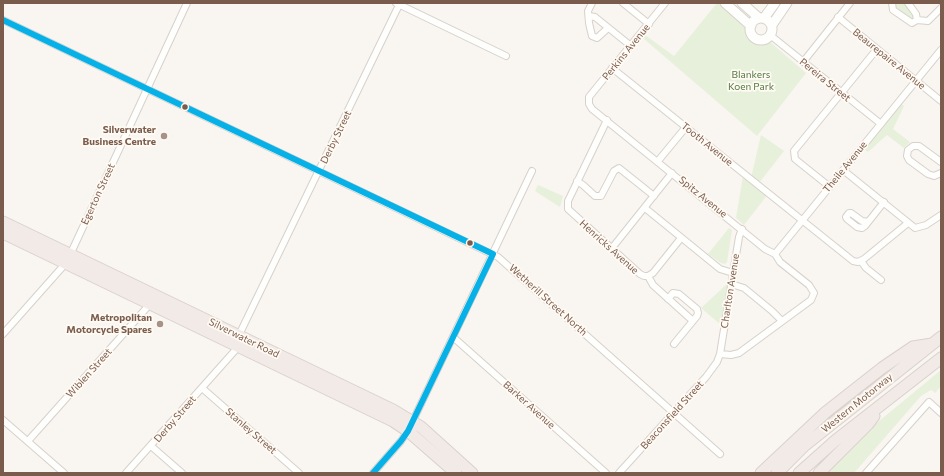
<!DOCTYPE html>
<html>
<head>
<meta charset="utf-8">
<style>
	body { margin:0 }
	#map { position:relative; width:944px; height:476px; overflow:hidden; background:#f9f5f0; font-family:Commissioner,sans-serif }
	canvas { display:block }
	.frame { position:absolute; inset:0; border:4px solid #7a5c4d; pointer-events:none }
</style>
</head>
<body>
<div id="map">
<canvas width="944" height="476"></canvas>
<div class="frame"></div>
</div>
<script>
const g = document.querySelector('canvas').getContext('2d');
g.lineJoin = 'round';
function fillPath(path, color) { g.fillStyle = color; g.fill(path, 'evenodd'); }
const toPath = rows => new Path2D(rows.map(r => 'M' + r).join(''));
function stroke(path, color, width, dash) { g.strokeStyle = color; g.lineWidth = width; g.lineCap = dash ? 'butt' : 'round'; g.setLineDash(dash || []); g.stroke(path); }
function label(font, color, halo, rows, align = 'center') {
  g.font = font + ' Commissioner,sans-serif'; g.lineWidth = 3.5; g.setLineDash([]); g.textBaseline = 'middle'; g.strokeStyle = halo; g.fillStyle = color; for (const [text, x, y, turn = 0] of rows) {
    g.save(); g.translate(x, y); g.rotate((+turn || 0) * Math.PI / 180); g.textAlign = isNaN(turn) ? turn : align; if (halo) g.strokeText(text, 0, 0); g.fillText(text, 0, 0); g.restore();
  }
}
fillPath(toPath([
	[717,3,720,3,746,26,749,38,751,41,760,44,770,42,806,73,757,136,643,38,645,35,674,56],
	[893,3,906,3,915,17,915,19,911,21,894,7],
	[900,103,904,106,893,129,910,142,904,148,887,135,868,152,864,149],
	[761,135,784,151,759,183,751,178],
	[743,176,768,194,744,225,736,218],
	[538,185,563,196,560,207,535,191],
	[729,228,732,230,727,262,725,264,721,263,708,254],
	[728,283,721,325,701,308],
	[941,370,941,386,935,393,932,390,929,391,921,396,854,473,826,473,841,456,878,422]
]), '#e7f0db');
const street = toPath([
	[396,3,506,56],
	[592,3,588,11,589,23,592,36,597,38,608,28],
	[623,3,649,24],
	[665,3,589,97,589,104,592,109,765,249,775,254,780,262,809,285,814,293,811,300,739,353,731,355,720,354],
	[892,3,893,10,912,23,917,20,928,21,941,8],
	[908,3,916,14,917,20],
	[589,16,595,17,631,46],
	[838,17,941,101],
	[3,20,498,257,720,454],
	[770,35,881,124],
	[803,62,850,3],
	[612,68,853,261,858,262,864,259,908,223],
	[607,120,568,201,568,209,640,274,644,276,648,276,653,285,693,321],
	[658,161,686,127],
	[941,162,919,146,913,146,908,150,907,156,909,160,928,174,934,176,941,173],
	[843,170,915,228,926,225,941,215],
	[577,181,583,185,595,196,601,196,614,171,619,168,654,196],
	[830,187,795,159,794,151,877,49],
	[645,208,720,269,733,273],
	[868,222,862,221,851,213,849,213,846,217,847,219,857,227,862,228,865,226,884,202],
	[612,248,672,173],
	[775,254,941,50],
	[70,255,187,3],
	[861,261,866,268,881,280],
	[648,276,653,273,681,238],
	[731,284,744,288,772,311,782,321],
	[668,299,673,293,679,294,697,309,698,313,697,316,674,344],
	[3,334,66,263],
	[239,335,400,3],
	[453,337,606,473],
	[202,388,299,473],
	[3,420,64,473],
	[28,441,150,304],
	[151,446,182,473],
	[126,473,239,346],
	[373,473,401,441,408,431,532,171],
	[619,473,706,377,717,362,720,354,739,237,742,229],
	[866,473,929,402,941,413]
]);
const secondary = toPath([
	[725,3,751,26],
	[742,3,759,18],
	[764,18,775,3],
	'750 29a11 11 0 1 1 22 0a11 11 0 1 1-22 0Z',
	[772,25,787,3]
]);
const highway = toPath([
	[3,222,393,410,421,427,472,473],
	[3,233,393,421,408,431,456,473],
	[761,473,826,412,882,368,913,347,932,344],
	[777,473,804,446,941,337],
	[799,473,836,440,941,358],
	[819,473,868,424,874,416]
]);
stroke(street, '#d7d1cb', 8);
stroke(secondary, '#d9d2cb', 11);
stroke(highway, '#dad1cc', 13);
stroke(street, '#fefefd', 6);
stroke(secondary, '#fefefd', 9);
stroke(highway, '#f2eae7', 11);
stroke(toPath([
	[3,20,493,254],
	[373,473,401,441,408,431,493,254]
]), '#06b1e7', 6);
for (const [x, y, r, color] of [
	[185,107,3.5,"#7a5c4d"],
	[164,136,4,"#a69286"],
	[470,243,3.5,"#7a5c4d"],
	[160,324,4,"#a69286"]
]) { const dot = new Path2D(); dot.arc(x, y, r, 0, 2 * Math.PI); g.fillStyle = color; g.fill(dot); stroke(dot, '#fffaf3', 1.5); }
label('10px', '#7a5c4d', '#fffaf3', [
	["Perkins Avenue",626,52,-51],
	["Beaurepaire Avenue",889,59,39],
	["Pereira Street",825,80,39],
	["Derby Street",336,137,-64],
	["Tooth Avenue",707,144,39],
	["Theile Avenue",845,167,-51],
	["Egerton Street",98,194,-65],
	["Spitz Avenue",703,197,39],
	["Henricks Avenue",609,247,42],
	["Charlton Avenue",730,291,-81],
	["Wetherill Street North",548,300,42],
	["Silverwater Road",244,338,26],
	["Wiblen Street",89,373,-48],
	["Western Motorway",857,403,-39],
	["Barker Avenue",529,405,42],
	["Beaconsfield Street",672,415,-48],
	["Derby Street",175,419,-49],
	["Stanley Street",251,431,41]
]);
label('10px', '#537a41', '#fffaf3', [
	["Blankers",751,75],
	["Koen Park",751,87]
]);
label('bold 10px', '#7a5c4d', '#fffaf3', [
	["Silverwater",156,130],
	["Business Centre",156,142],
	["Metropolitan",152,318],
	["Motorcycle Spares",152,330]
], 'right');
</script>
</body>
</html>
